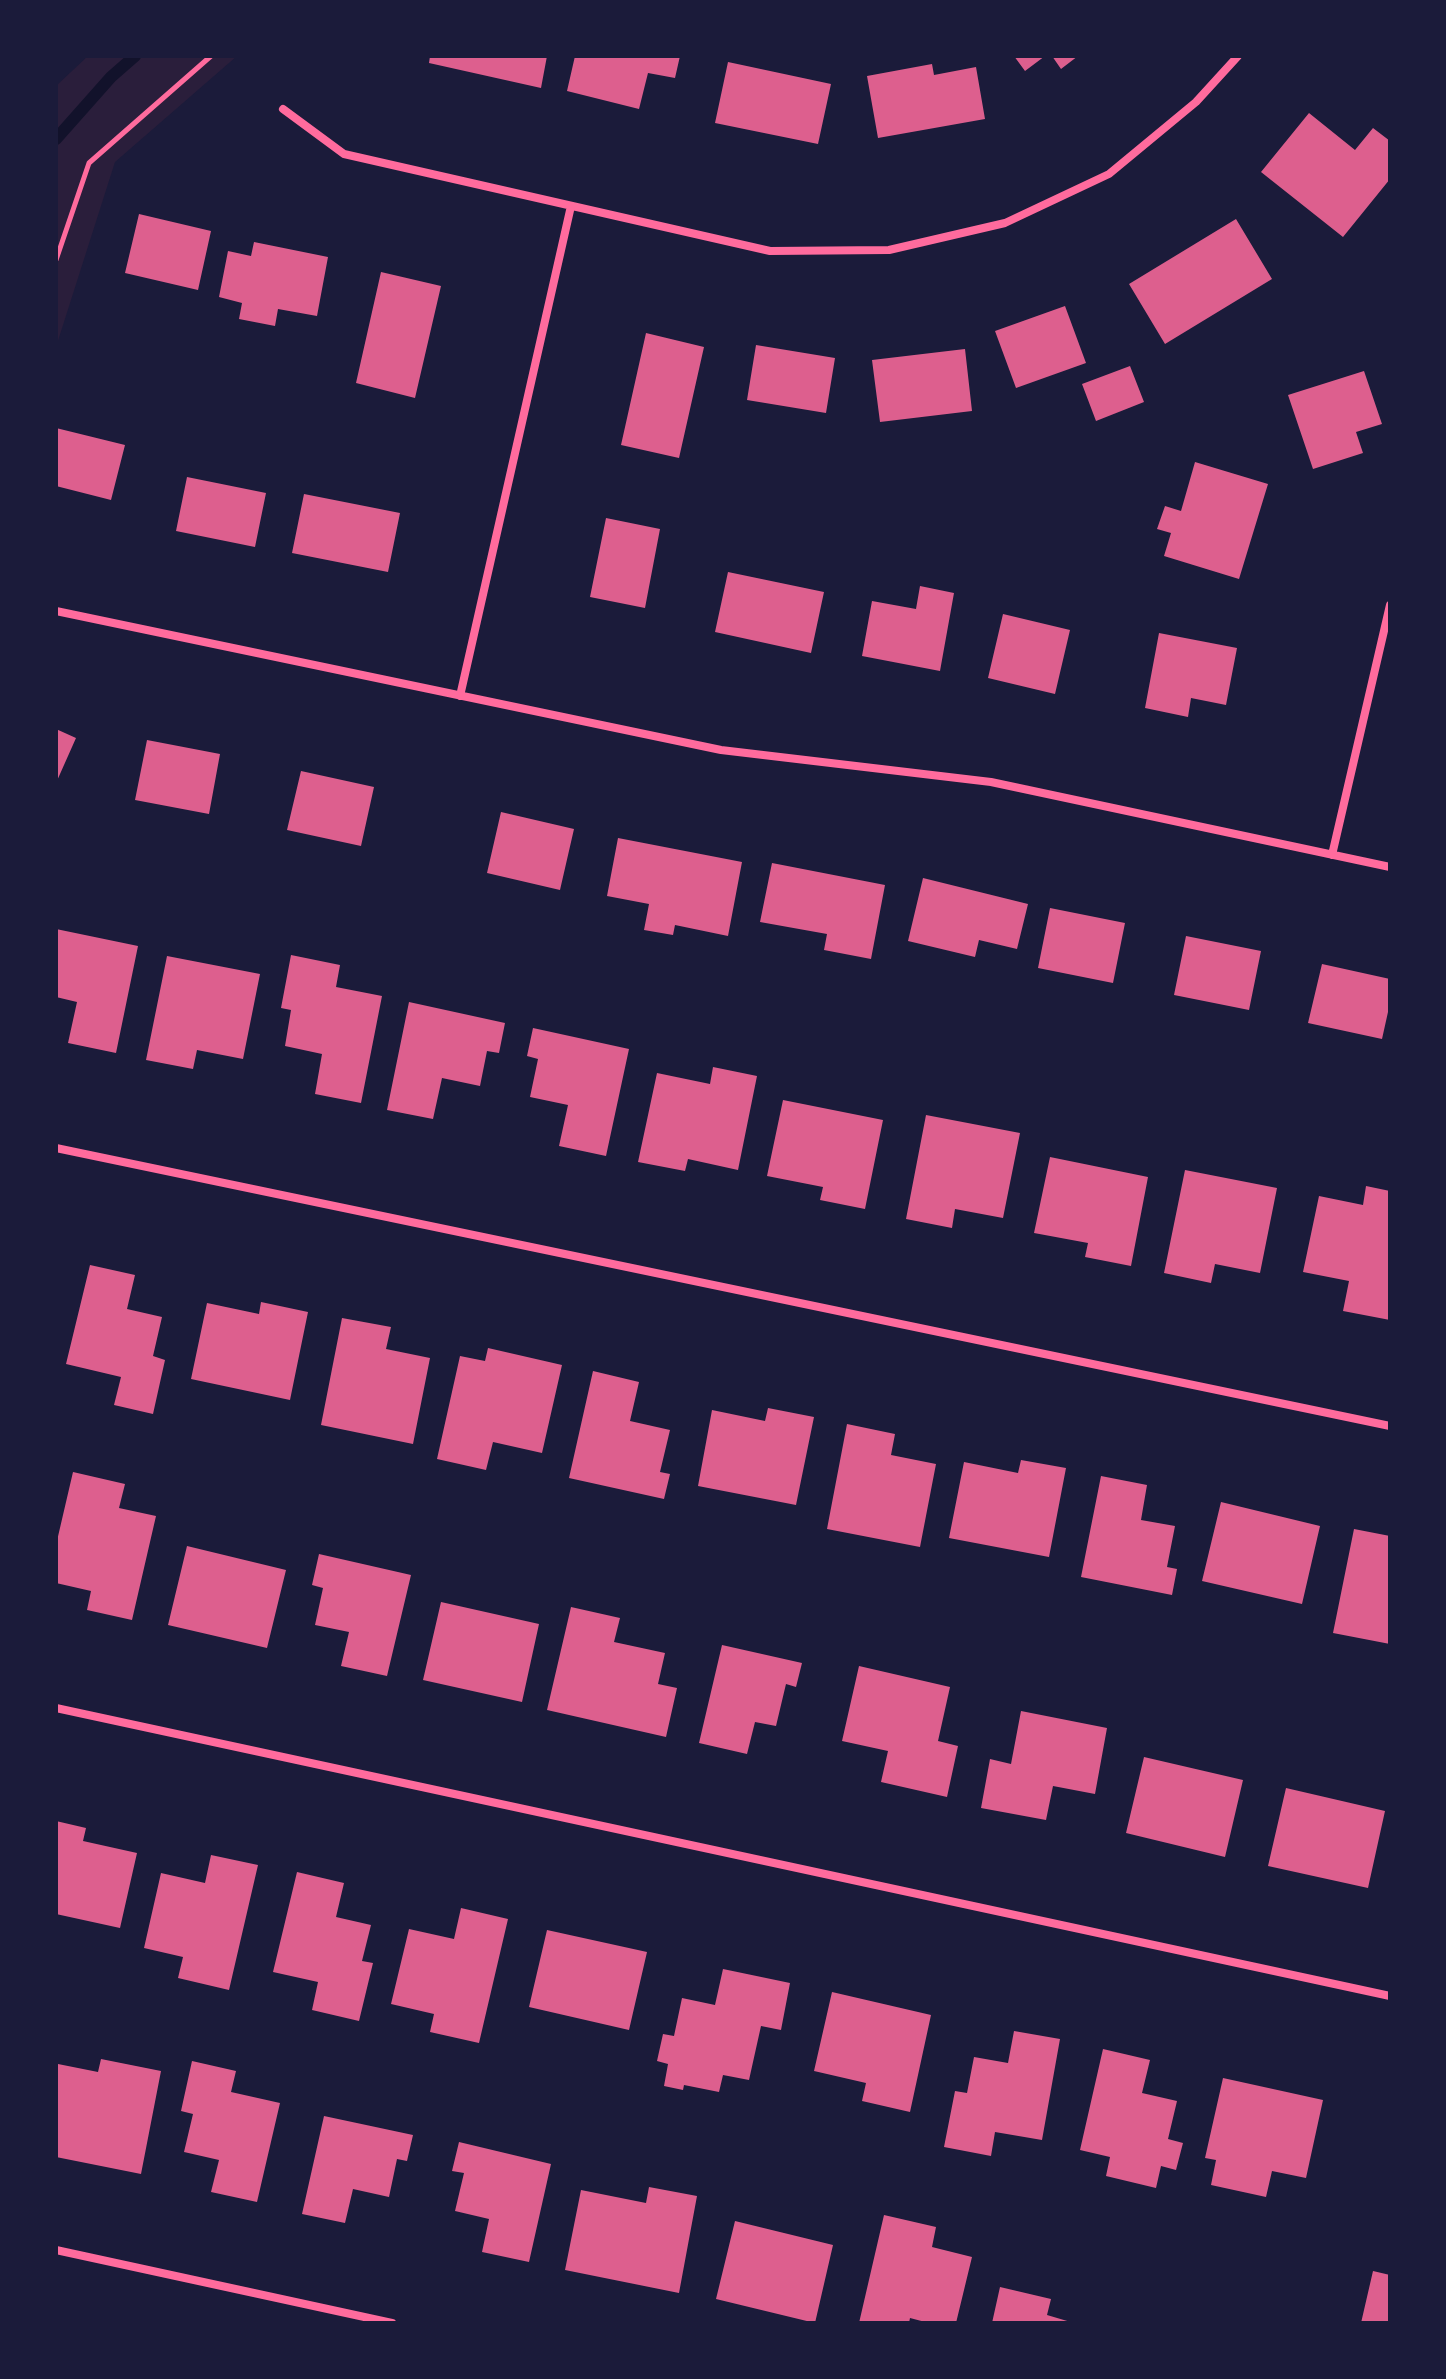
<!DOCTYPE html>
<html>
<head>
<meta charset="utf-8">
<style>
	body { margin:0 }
	#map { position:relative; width:1446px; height:2379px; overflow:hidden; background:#1b1b3a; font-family:"Titillium Web",sans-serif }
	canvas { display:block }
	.frame { position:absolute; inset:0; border:58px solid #1b1b3a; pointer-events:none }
</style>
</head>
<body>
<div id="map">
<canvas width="1446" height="2379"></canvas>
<div class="frame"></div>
</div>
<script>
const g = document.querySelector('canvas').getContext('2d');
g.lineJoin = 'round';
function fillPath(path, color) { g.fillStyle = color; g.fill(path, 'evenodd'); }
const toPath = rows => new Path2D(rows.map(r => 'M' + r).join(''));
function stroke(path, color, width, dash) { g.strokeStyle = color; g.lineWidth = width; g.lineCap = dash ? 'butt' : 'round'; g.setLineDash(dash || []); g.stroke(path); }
fillPath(toPath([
	[88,56,237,56,115,162,56,347,56,86]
]), '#2a1e3b');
stroke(toPath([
	[56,139,111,77,135,56]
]), '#12122b', 12);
fillPath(toPath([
	[430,56,547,56,541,88,429,63],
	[575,56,680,56,675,78,648,73,639,109,567,91],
	[1014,56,1045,56,1025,71],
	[1052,56,1078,56,1061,69],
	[728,62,831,84,818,144,715,123],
	[932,64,934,75,976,67,985,119,878,138,867,76],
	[1309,113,1355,150,1373,128,1390,141,1390,179,1343,237,1261,172],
	[139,214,211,231,198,290,125,273],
	[1236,219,1272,279,1165,344,1129,284],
	[254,242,328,257,317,316,278,309,275,326,239,319,242,303,219,297,228,251,251,256],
	[381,272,441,286,415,398,356,383],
	[1065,306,1086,363,1016,388,995,331],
	[646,333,704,347,679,458,621,445],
	[756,345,835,358,826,413,747,400],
	[965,349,972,411,880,422,872,360],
	[1130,366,1144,402,1096,421,1082,384],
	[1364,371,1382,424,1356,432,1363,453,1313,469,1288,395],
	[56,428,125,445,111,500,56,486],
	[1195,462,1268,484,1239,579,1164,556,1171,533,1157,529,1165,506,1181,511],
	[187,477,266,493,255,547,176,531],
	[304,494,400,513,388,572,292,553],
	[606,518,660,529,645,608,590,597],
	[728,572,824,592,811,653,715,632],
	[920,586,954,593,940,671,862,656,872,601,916,609],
	[1003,614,1070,630,1055,694,988,678],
	[1159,633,1237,648,1226,705,1191,698,1188,717,1145,708],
	[56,729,76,738,56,783],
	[147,740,220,754,209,814,135,800],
	[301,771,374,787,361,846,287,830],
	[501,812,574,829,560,890,487,873],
	[618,838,742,862,728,936,675,925,673,935,644,930,649,904,607,896],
	[772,863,885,885,871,959,824,950,827,934,760,922],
	[923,878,1028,904,1017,949,979,940,975,957,908,941],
	[1050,908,1125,923,1113,983,1038,968],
	[56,929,138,946,116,1053,68,1043,77,1002,56,997],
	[1186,936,1261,951,1249,1010,1174,995],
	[291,955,340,965,336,987,382,996,361,1103,315,1094,322,1054,285,1046,291,1010,281,1008],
	[167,956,260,974,243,1059,197,1050,193,1069,146,1060],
	[1322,964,1390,979,1390,1003,1382,1039,1308,1023],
	[409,1002,505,1023,499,1053,487,1051,480,1086,442,1078,433,1119,387,1110],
	[533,1028,629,1049,606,1156,559,1146,568,1105,530,1097,538,1059,527,1056],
	[713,1067,757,1076,738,1170,688,1159,685,1171,638,1162,657,1073,710,1084],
	[783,1100,883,1120,865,1209,820,1200,823,1187,767,1176],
	[926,1115,1020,1133,1003,1218,955,1209,952,1228,906,1219],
	[1050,1157,1148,1177,1131,1266,1085,1257,1088,1243,1034,1233],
	[1185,1170,1277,1188,1260,1273,1215,1264,1211,1283,1164,1273],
	[1366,1186,1390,1191,1390,1320,1343,1311,1349,1281,1303,1272,1319,1196,1363,1205],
	[90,1265,135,1275,127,1309,162,1317,153,1356,165,1360,153,1414,114,1405,121,1377,66,1364],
	[261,1302,308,1312,290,1400,191,1379,207,1303,259,1314],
	[342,1318,391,1327,386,1349,430,1358,413,1444,321,1425],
	[488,1348,562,1365,542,1453,493,1442,486,1470,437,1459,460,1356,485,1361],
	[593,1371,639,1382,630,1421,670,1430,660,1472,670,1474,664,1499,569,1478],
	[768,1408,814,1417,796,1505,698,1486,712,1410,765,1421],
	[847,1424,895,1434,891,1455,936,1464,920,1547,827,1529],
	[1021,1460,1066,1468,1049,1557,949,1538,964,1462,1018,1473],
	[73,1472,125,1484,119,1508,156,1516,132,1620,87,1610,91,1591,56,1583,56,1545],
	[1101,1476,1147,1485,1141,1520,1175,1526,1167,1567,1177,1569,1172,1595,1081,1577],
	[1221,1502,1320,1526,1302,1604,1202,1581],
	[1354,1529,1390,1536,1390,1644,1333,1633],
	[187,1546,286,1570,267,1648,168,1625],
	[319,1554,411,1575,387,1676,341,1666,349,1632,315,1625,323,1588,312,1585],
	[441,1602,539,1624,522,1702,423,1680],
	[571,1607,620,1618,614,1642,665,1653,658,1684,677,1688,666,1737,547,1710],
	[722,1645,802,1663,796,1687,786,1684,776,1726,755,1722,747,1754,699,1743],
	[859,1666,950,1687,938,1741,958,1746,947,1797,881,1782,888,1751,842,1741],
	[1021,1711,1107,1728,1095,1794,1053,1786,1046,1820,981,1808,990,1759,1011,1764],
	[1144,1757,1243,1780,1225,1857,1126,1833],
	[1286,1788,1385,1811,1368,1888,1268,1866],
	[56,1821,86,1828,83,1841,137,1853,120,1928,56,1914],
	[211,1855,258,1865,229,1990,178,1978,183,1957,144,1948,161,1873,205,1883],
	[297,1872,344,1883,336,1917,371,1925,362,1961,373,1963,359,2021,312,2010,318,1982,273,1972],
	[461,1908,508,1919,479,2043,430,2032,434,2014,391,2004,409,1929,454,1939],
	[547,1930,647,1952,629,2030,529,2007],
	[723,1969,790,1983,781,2030,761,2026,749,2080,723,2075,719,2092,684,2085,683,2090,664,2086,668,2064,657,2061,663,2034,674,2036,682,1998,715,2005],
	[832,1992,931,2015,910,2112,862,2101,866,2083,814,2071],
	[1014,2031,1060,2039,1042,2140,995,2132,991,2156,944,2147,955,2091,967,2093,974,2057,1008,2063],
	[1103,2049,1150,2060,1142,2093,1177,2101,1168,2139,1183,2143,1176,2170,1161,2166,1156,2188,1106,2176,1110,2157,1080,2150],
	[101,2059,161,2071,141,2174,56,2157,58,2064,98,2072],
	[192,2061,236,2071,231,2092,280,2103,257,2202,211,2192,219,2160,184,2152,193,2114,181,2111],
	[1223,2078,1323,2100,1306,2178,1272,2171,1266,2197,1211,2185,1216,2160,1205,2158],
	[324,2116,413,2135,407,2161,397,2159,389,2197,353,2189,345,2223,302,2214],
	[459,2142,551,2164,529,2262,482,2252,489,2219,455,2211,464,2173,452,2171],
	[649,2187,697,2196,679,2293,565,2270,581,2190,646,2203],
	[884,2215,936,2227,932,2247,972,2257,956,2323,929,2323,910,2318,909,2323,859,2323],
	[735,2221,833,2245,815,2323,716,2299],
	[1373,2271,1390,2275,1390,2323,1361,2323],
	[1000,2287,1051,2299,1047,2315,1074,2323,992,2323]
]), '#dd5f8e');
stroke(toPath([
	[56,260,89,163,211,56]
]), '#ff6b9d', 5);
stroke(toPath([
	[283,109,344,154,770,251,889,250,1005,223,1109,174,1196,102,1238,56],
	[56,611,721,750,991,782,1390,867],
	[460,696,571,206],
	[1332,855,1390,605],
	[56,1148,1390,1426],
	[56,1708,1390,1996],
	[56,2250,392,2323]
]), '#ff6b9d', 8);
</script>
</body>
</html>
